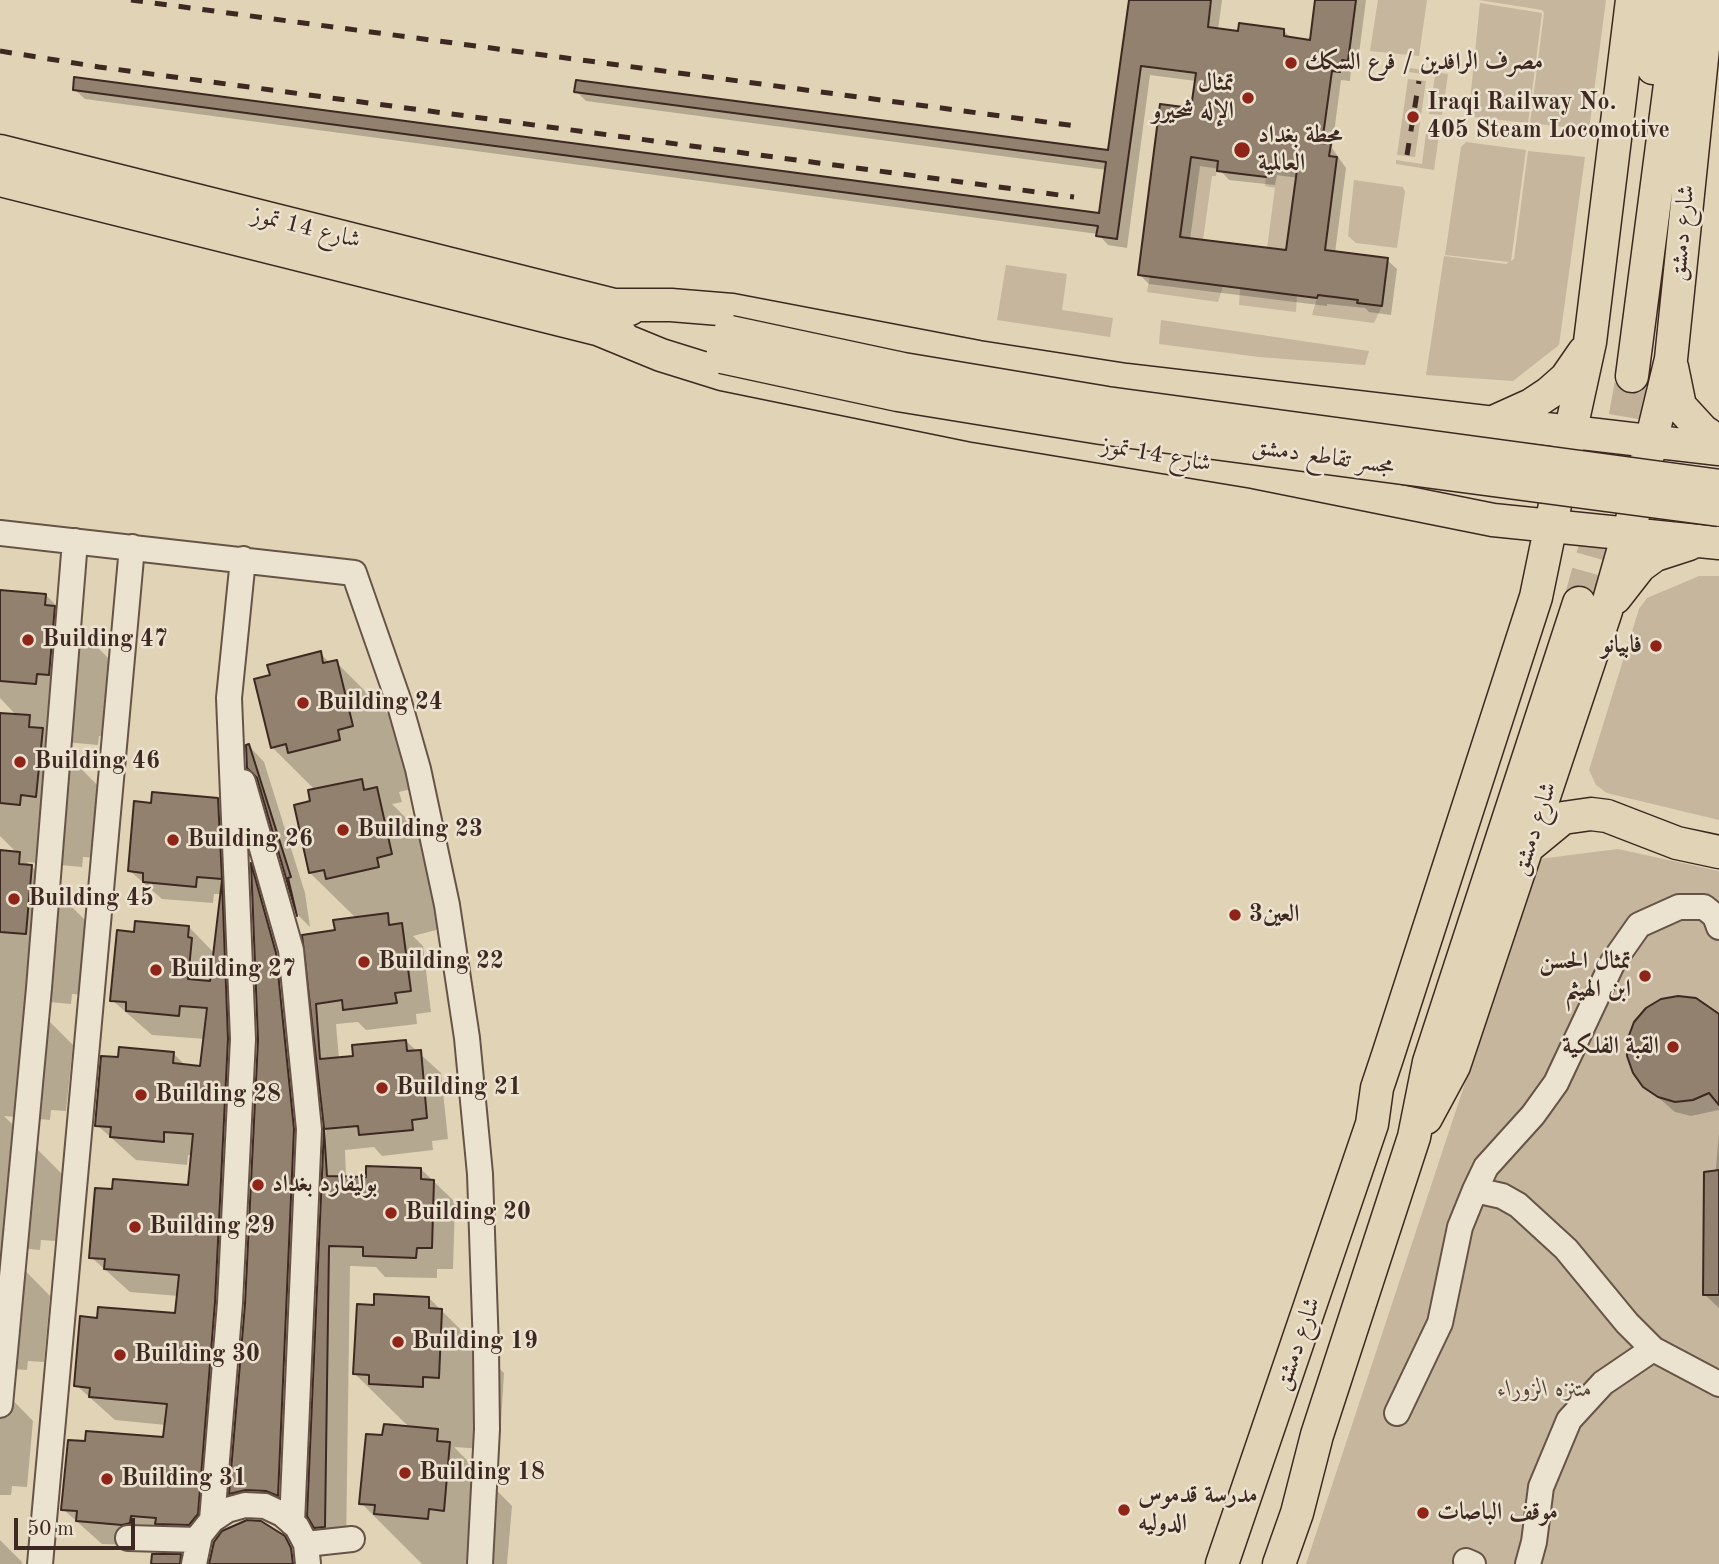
<!DOCTYPE html>
<html>
<head>
<meta charset="utf-8">
<style>
	body { margin:0 }
	#map { position:relative; width:1719px; height:1564px; overflow:hidden; background:#e1d3b6; font-family:"Old Standard TT",serif }
	canvas { display:block }
	.scale { position:absolute; left:14px; top:1518px; width:121px; height:32px; box-sizing:border-box; border:4px solid #3d2921; border-top:0; padding-left:9px; font-size:21px; line-height:24px; white-space:nowrap; color:#3d2921; -webkit-text-stroke:5px #ece2d0; paint-order:stroke }
</style>
</head>
<body>
<div id="map">
<canvas width="1719" height="1564"></canvas>
<div class="scale">50 m</div>
</div>
<script>
const g = document.querySelector('canvas').getContext('2d');
g.lineJoin = 'round';
function fillPath(path, color) { g.fillStyle = color; g.fill(path, 'evenodd'); }
const toPath = rows => new Path2D(rows.map(r => 'M' + r).join(''));
function stroke(path, color, width, dash) { g.strokeStyle = color; g.lineWidth = width; g.lineCap = dash ? 'butt' : 'round'; g.setLineDash(dash || []); g.stroke(path); }
function label(font, color, halo, rows, align = 'center') {
  g.font = font + ' "Old Standard TT",Amiri,serif'; g.lineWidth = 5; g.setLineDash([]); g.textBaseline = 'middle'; g.strokeStyle = halo; g.fillStyle = color; for (const [text, x, y, turn = 0] of rows) {
    g.save(); g.translate(x, y); g.rotate((+turn || 0) * Math.PI / 180); g.textAlign = isNaN(turn) ? turn : align; if (halo) g.strokeText(text, 0, 0); g.fillText(text, 0, 0); g.restore();
  }
}
fillPath(toPath([
	[1378,0,1427,0,1419,56,1370,51],
	[1479,0,1606,0,1589,130,1530,123,1544,13,1542,10],
	[1480,3,1542,13,1528,123,1473,117,1469,111],
	[1410,68,1448,74,1442,115,1429,114,1435,76,1409,72],
	[1408,79,1426,81,1415,157,1397,155],
	[1427,126,1440,128,1434,170,1396,164,1396,160,1422,164],
	[1466,142,1526,150,1511,261,1514,259,1528,151,1585,157,1559,345,1513,381,1426,375,1444,256,1506,264,1509,262,1445,255,1461,147],
	[1191,157,1218,161,1216,176,1212,176,1203,240,1180,237],
	[1267,166,1297,170,1286,250,1267,248,1275,188,1265,186],
	[1354,180,1403,187,1405,192,1397,248,1356,243,1348,236],
	[1006,265,1067,274,1062,310,1113,318,1110,337,997,320],
	[1150,276,1223,286,1218,302,1147,292],
	[1240,288,1297,295,1296,312,1239,305],
	[1318,295,1358,300,1357,302,1382,306,1374,323,1312,315],
	[1161,320,1369,351,1365,365,1259,357,1159,344],
	[1699,576,1719,576,1719,820,1607,793,1596,785,1589,770,1639,609,1647,598],
	[1618,849,1719,871,1719,1564,1306,1564,1539,859]
]), '#c5b69d');
fillPath(toPath([
	[1130,0,1222,0,1218,30,1240,33,1284,31,1292,39,1311,42,1316,0,1366,0,1357,69,1351,69,1350,81,1341,80,1332,148,1346,168,1335,253,1387,260,1397,269,1391,315,1369,312,1365,308,1327,304,1327,306,1149,284,1139,274,1193,110,1196,81,1150,75,1127,248,1108,245,1098,234,85,99,75,90,1101,215,1107,170,586,101,576,91,1110,152],
	[1200,166,1219,169,1229,180,1275,185,1277,175,1298,178,1288,252,1190,240],
	[0,592,46,595,108,658,116,670,111,737,99,736,98,745,54,741,104,792,98,858,83,857,82,867,27,862,94,929,88,995,72,994,71,1004,28,1000,73,1045,66,1111,51,1110,50,1120,4,1116,63,1175,57,1241,41,1240,40,1250,1,1246,50,1296,44,1362,28,1361,27,1370,0,1368,0,852,18,854,0,836,0,714,17,716,0,698],
	[320,653,330,663,336,662,398,724,415,788,399,792,402,802,392,804,439,851,440,929,413,936,423,946,431,1012,416,1014,417,1024,366,1030,358,1022,336,1024,339,1059,355,1058,406,1041,441,1073,448,1139,432,1141,433,1150,382,1156,374,1147,345,1150,346,1178,368,1178,421,1169,455,1202,453,1269,437,1269,437,1278,385,1277,376,1267,350,1266,346,1548,337,1548,309,1516,326,1128,304,936,337,932,357,919,310,873,312,802,316,791,272,747,272,676],
	[249,746,264,762,305,893,310,927,298,915],
	[217,799,235,817,239,1327,222,1533,284,1538,307,1564,210,1564,214,1548,102,1544,63,1509,165,1439,166,1425,115,1420,76,1385,99,1320,177,1315,179,1296,130,1292,91,1257,189,1187,192,1155,188,1155,187,1165,136,1160,97,1125,120,1059,173,1053,186,1066,202,1068,205,1039,152,1035,112,1000,135,934,189,927,215,954,222,894,214,894,213,903,162,899,130,871,152,805],
	[253,867,265,880,291,970,309,1146,293,1510,246,1508,231,1493,247,1304,260,1040],
	[1695,1000,1719,1016,1719,1110,1691,1116,1675,1112,1645,1086],
	[1719,1133,1719,1308,1705,1295],
	[429,1298,504,1373,500,1439,485,1439,484,1449,454,1447,512,1506,507,1564,422,1564,361,1503,384,1437,410,1428,355,1374,376,1307],
	[0,1387,33,1421,27,1487,12,1486,11,1495,0,1495],
	[0,1540,22,1562,22,1564,0,1564]
]), '#0003');
const building = toPath([
	[1129,0,1211,0,1208,27,1238,31,1239,23,1284,29,1284,36,1310,40,1315,0,1356,0,1348,61,1342,60,1340,72,1332,71,1322,143,1331,144,1329,156,1337,157,1325,250,1388,258,1382,306,1357,303,1358,300,1318,295,1317,298,1138,275,1160,104,1191,108,1196,73,1141,66,1117,239,1096,236,1098,226,73,90,74,77,1099,213,1106,162,574,92,576,80,1108,150,1129,0],
	[1191,157,1218,161,1217,171,1266,177,1267,166,1297,170,1286,250,1180,237,1191,157],
	[0,590,46,594,45,605,55,606,49,675,37,674,36,684,0,681,0,590],
	[321,651,323,663,337,660,353,726,338,730,340,740,288,753,286,744,271,748,254,679,270,675,267,665,321,651],
	[0,713,30,715,29,727,43,728,36,797,21,795,20,805,0,803,0,713],
	[249,744,291,877,288,878,297,916,257,778,247,768,246,745,249,744],
	[362,779,364,790,377,787,392,854,377,858,379,867,326,879,324,870,309,873,294,805,310,801,308,790,362,779],
	[152,792,218,798,222,879,197,877,196,887,143,882,143,873,128,871,134,801,151,803,152,792],
	[0,850,20,852,19,864,32,865,26,934,0,932,0,850],
	[251,863,276,953,294,1129,278,1496,266,1491,246,1490,229,1494,245,1304,258,1040,251,863],
	[222,880,228,1039,215,1302,198,1514,189,1525,155,1524,156,1518,131,1516,130,1523,122,1525,76,1521,77,1511,61,1510,68,1440,85,1441,86,1431,163,1437,167,1404,89,1397,90,1388,74,1386,80,1316,97,1318,98,1307,175,1313,179,1275,104,1269,105,1259,89,1258,95,1188,112,1189,113,1179,188,1185,193,1134,164,1132,164,1142,110,1137,111,1127,95,1126,101,1056,118,1057,119,1047,174,1052,173,1063,200,1066,207,1008,180,1006,179,1016,126,1011,126,1002,110,1001,117,930,134,932,135,921,189,926,188,937,192,938,188,979,210,981,222,880],
	[388,913,389,925,402,923,411,991,395,993,397,1003,343,1010,342,1000,316,1004,320,1059,353,1056,352,1045,406,1040,407,1051,421,1050,427,1118,412,1120,413,1130,359,1135,358,1126,324,1129,327,1176,366,1177,366,1166,421,1168,421,1179,434,1180,432,1248,417,1248,416,1258,363,1256,363,1247,329,1246,325,1527,314,1528,307,1516,324,1128,302,935,335,930,333,920,388,913],
	[1678,996,1696,998,1719,1014,1719,1105,1709,1093,1693,1100,1675,1102,1658,1097,1643,1087,1633,1073,1627,1056,1628,1038,1634,1022,1646,1008,1661,999,1678,996],
	[1719,1170,1719,1295,1703,1295,1704,1172,1719,1170],
	[374,1294,429,1297,429,1308,442,1309,439,1378,423,1377,423,1387,369,1384,369,1375,353,1374,357,1304,374,1305,374,1294],
	[384,1424,438,1429,437,1441,450,1442,444,1511,429,1509,428,1519,374,1514,375,1505,359,1504,366,1434,382,1435,384,1424],
	[247,1520,261,1521,285,1536,291,1548,293,1564,209,1564,214,1542,222,1531,247,1520],
	[152,1554,181,1554,180,1564,151,1564,152,1554]
]);
fillPath(building, '#92816e');
stroke(building, '#3d2921', 2);
stroke(toPath([
	[1579,603,1613,483,1632,376]
]), '#c0b198', 32, [32, 16]);
const minor = toPath([
	[0,533,354,573,399,702,418,769,447,905,467,1038,480,1174,486,1349,487,1429,480,1564],
	[243,782,291,950,309,1129,292,1523],
	[1719,927,1715,916,1704,907,1679,907,1639,925,1613,962,1556,1083,1533,1115,1486,1167,1475,1190,1502,1196,1518,1205,1566,1249,1627,1323,1653,1349,1719,1384],
	[0,1405,39,988,75,541],
	[1397,1413,1440,1323,1460,1227,1475,1190],
	[212,1520,230,1303,243,1039,229,698,243,559],
	[128,1538,198,1540],
	[306,1544,352,1539],
	[1466,1561,1473,1564],
	[40,1564,132,547],
	[194,1564,200,1535,212,1520,227,1510,245,1505,265,1506,282,1514,297,1527,306,1544,308,1564],
	[1528,1564,1534,1542,1541,1487,1569,1420,1603,1383,1653,1349]
]);
const major = toPath([
	[1653,68,1657,0],
	[0,151,630,309],
	[0,180,621,335],
	[612,305,671,305,732,310,978,357,1126,380,1719,449],
	[600,330,661,355,722,374,976,426,1254,472,1493,520,1719,543],
	[1672,367,1680,406,1703,431,1719,442],
	[1632,376,1681,0],
	[1491,423,1531,405,1549,393,1566,378,1584,352],
	[1566,452,1590,342,1632,0],
	[1646,463,1671,359,1708,0],
	[1615,598,1640,566,1655,555,1689,544],
	[1529,846,1563,818,1591,814,1607,816,1677,843,1719,852],
	[1426,1118,1454,1066,1606,611,1633,516],
	[1222,1564,1372,1124,1377,1088,1388,1055,1536,597,1555,505],
	[1279,1564,1297,1513,1317,1435,1414,1137,1429,1062,1579,603]
]);
stroke(minor, '#665446', 28);
stroke(major, '#3d2921', 35);
stroke(minor, '#ece2d0', 24);
stroke(major, '#e1d3b6', 32);
stroke(toPath([
	[131,0,1076,126],
	[0,51,99,67,1074,197],
	[1407,155,1419,81]
]), '#3d2921', 5, [12, 12]);
const majorBridge = toPath([
	[730,332,903,369,1107,403,1719,486],
	[722,357,898,395,1101,428,1719,510]
]);
stroke(majorBridge, '#3d2921', 35, []);
stroke(majorBridge, '#e1d3b6', 32);
for (const [x, y, r, color] of [
	[1291,63,7,"#8f2418"],
	[1248,98,7,"#8f2418"],
	[1413,117,7,"#8f2418"],
	[1242,150,9,"#8f2418"],
	[28,640,7,"#8f2418"],
	[1656,646,7,"#8f2418"],
	[303,703,7,"#8f2418"],
	[20,762,7,"#8f2418"],
	[343,830,7,"#8f2418"],
	[173,840,7,"#8f2418"],
	[14,899,7,"#8f2418"],
	[1235,915,7,"#8f2418"],
	[364,962,7,"#8f2418"],
	[156,970,7,"#8f2418"],
	[1645,976,7,"#8f2418"],
	[1673,1047,7,"#8f2418"],
	[382,1088,7,"#8f2418"],
	[141,1095,7,"#8f2418"],
	[258,1185,7,"#8f2418"],
	[391,1213,7,"#8f2418"],
	[135,1227,7,"#8f2418"],
	[398,1342,7,"#8f2418"],
	[120,1355,7,"#8f2418"],
	[405,1473,7,"#8f2418"],
	[107,1479,7,"#8f2418"],
	[1124,1510,7,"#8f2418"],
	[1423,1513,7,"#8f2418"]
]) { const dot = new Path2D(); dot.arc(x, y, r, 0, 2 * Math.PI); g.fillStyle = color; g.fill(dot); stroke(dot, '#ece2d0', 2.5); }
label('bold 24px', '#3d2921', '#ece2d0', [
	["مصرف الرافدين / فرع السكك",1305,63],
	["تمثال",1234,84,"right"],
	["الإله شحيرو",1234,112,"right"],
	["Iraqi Railway No.",1427,103],
	["405 Steam Locomotive",1427,131],
	["محطة بغداد",1258,136],
	["العالمية",1258,164],
	["Building 47",42,640],
	["فابيانو",1642,646,"right"],
	["Building 24",317,703],
	["Building 46",34,762],
	["Building 23",357,830],
	["Building 26",187,840],
	["Building 45",28,899],
	["العين3",1249,915],
	["Building 22",378,962],
	["تمثال الحسن",1631,962,"right"],
	["ابن الهيثم",1631,990,"right"],
	["Building 27",170,970],
	["القبة الفلكية",1659,1047,"right"],
	["Building 21",396,1088],
	["Building 28",155,1095],
	["بوليفارد بغداد",272,1185],
	["Building 20",405,1213],
	["Building 29",149,1227],
	["Building 19",412,1342],
	["Building 30",134,1355],
	["Building 18",419,1473],
	["Building 31",121,1479],
	["مدرسة قدموس",1138,1496],
	["الدوليه",1138,1524],
	["موقف الباصات",1437,1513]
], 'left');
label('24px', '#3d2921', '#ece2d0', [
	["شارع 14 تموز",306,228,14],
	["شارع دمشق",1683,233,-85],
	["شارع 14 تموز",1156,455,10],
	["مجسر تقاطع دمشق",1323,457,8],
	["شارع دمشق",1535,829,-72],
	["شارع دمشق",1298,1344,-71]
]);
label('italic 24px', '#58453a', '#ece2d0', [
	["متنزه الزوراء",1545,1390]
]);
</script>
</body>
</html>
